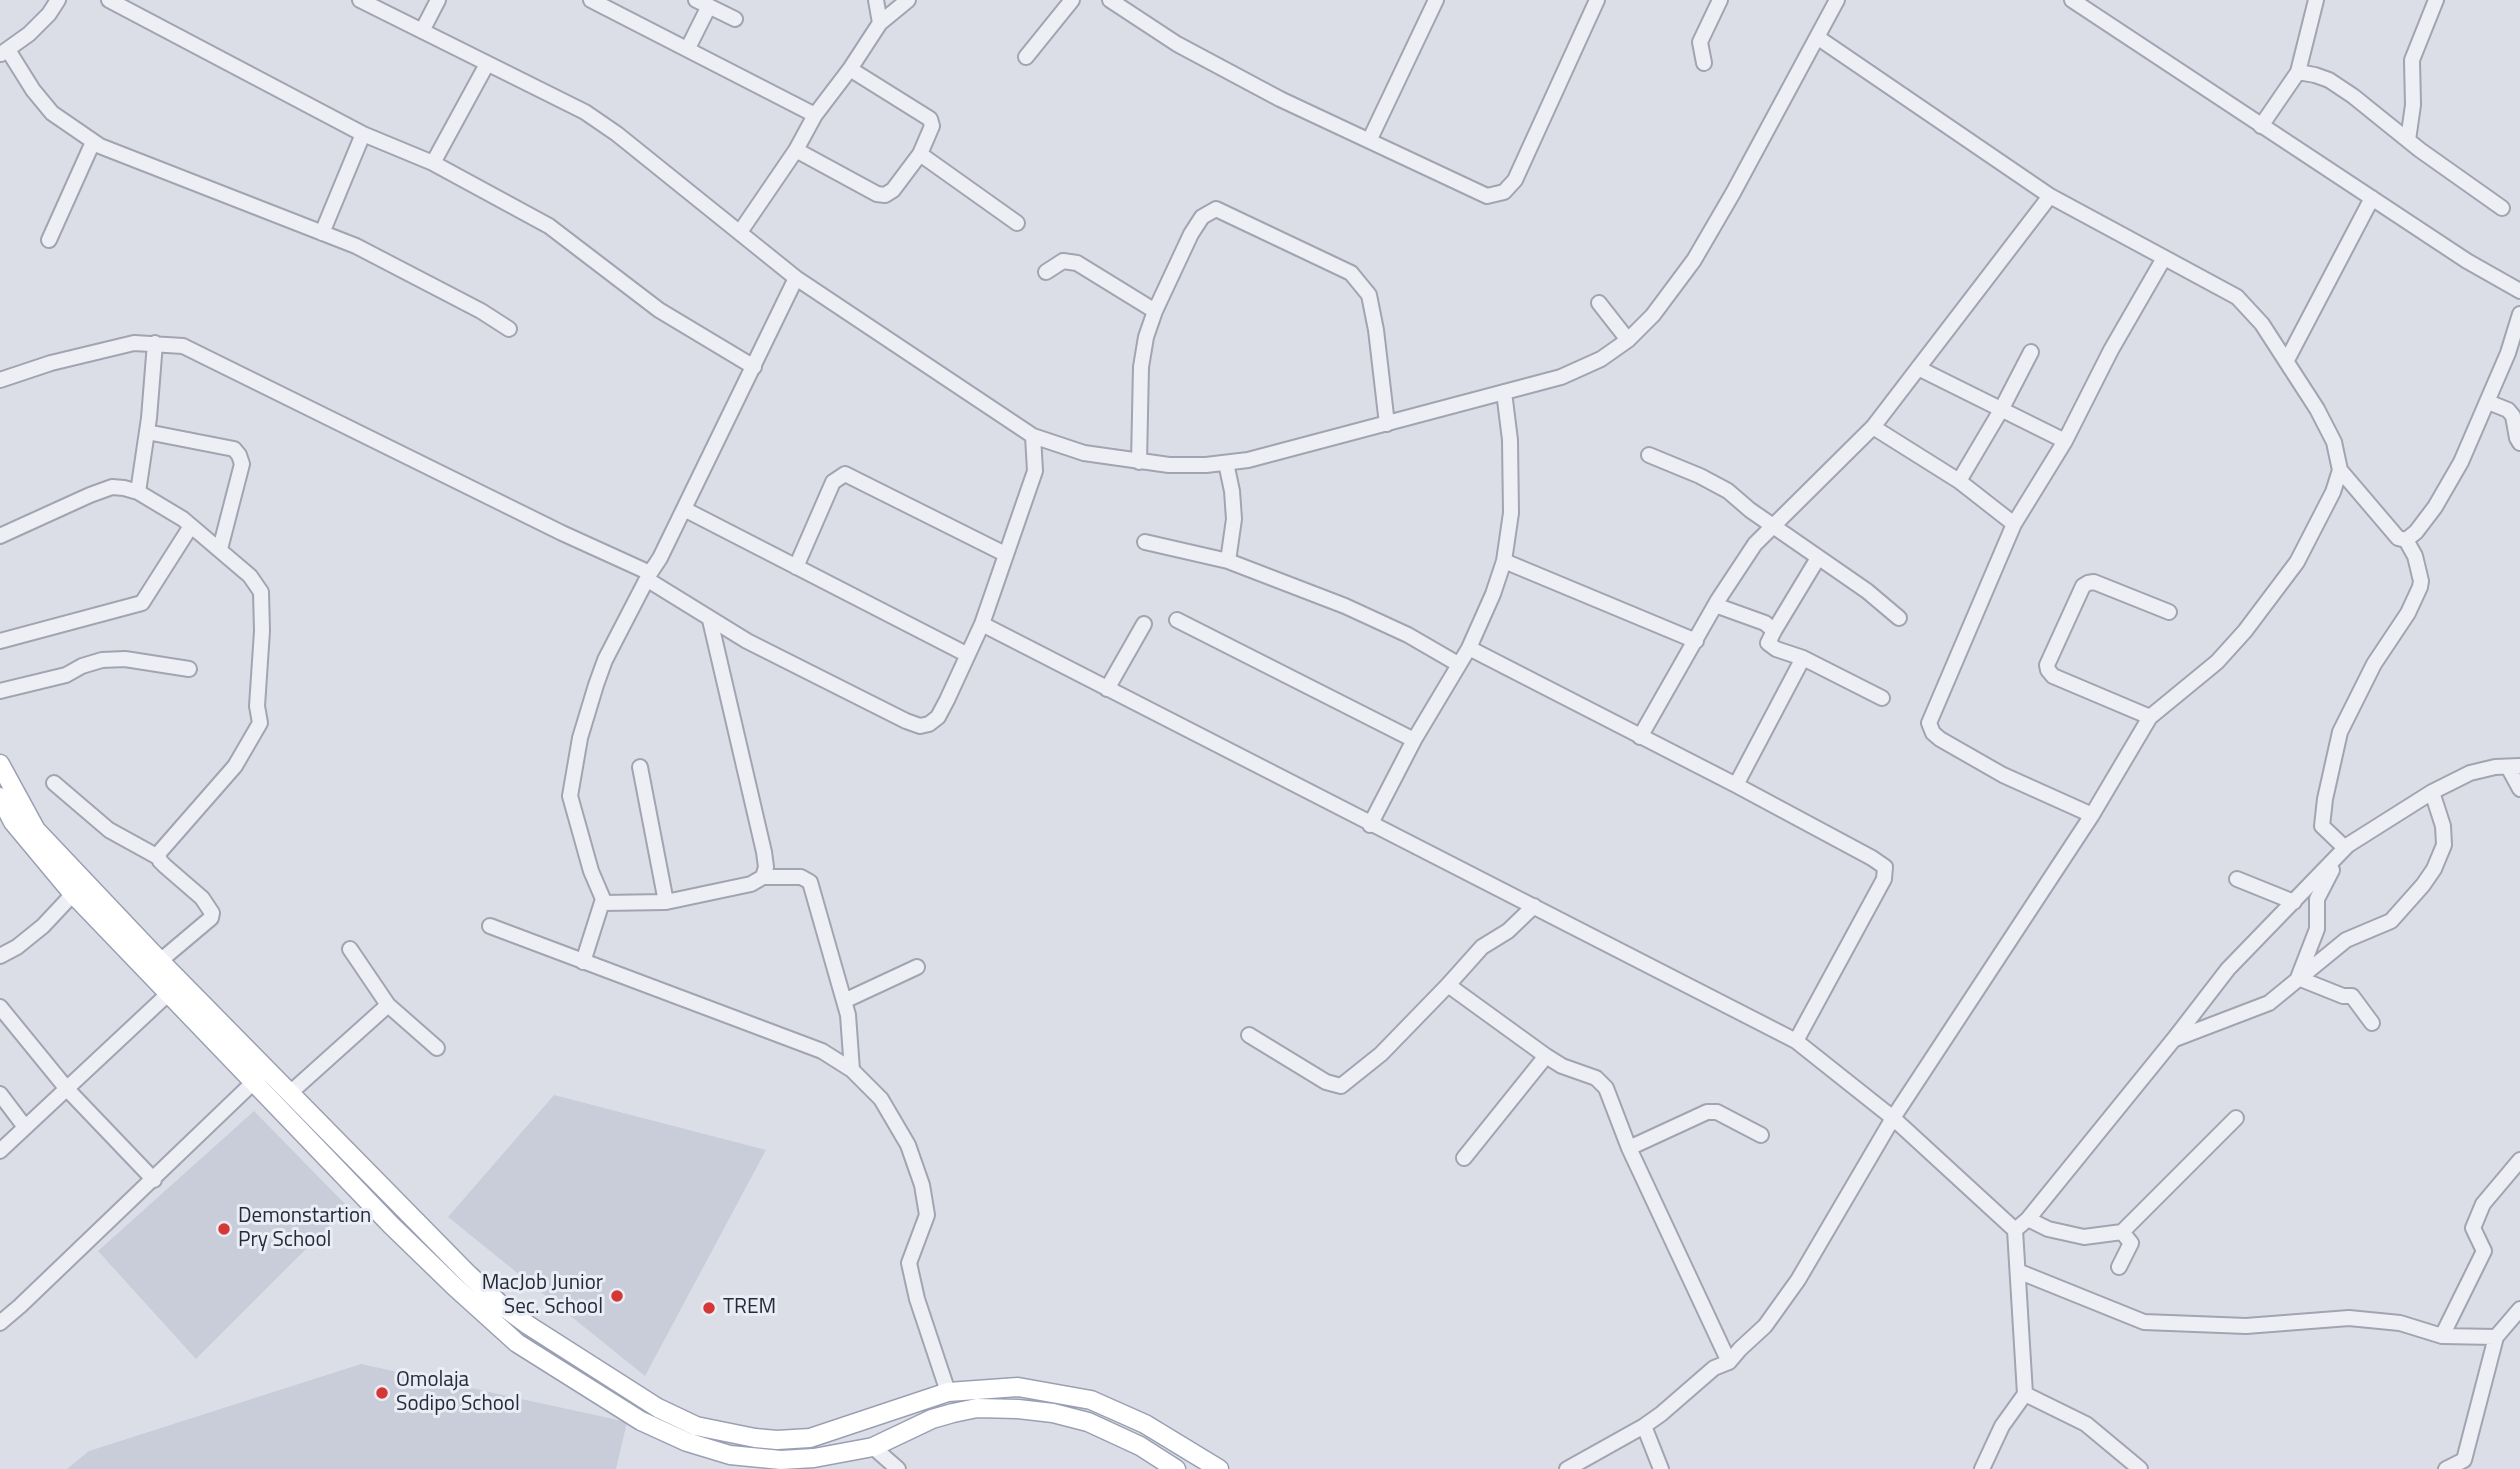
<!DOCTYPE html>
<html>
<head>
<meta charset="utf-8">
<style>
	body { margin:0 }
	canvas { display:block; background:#dbdee7 }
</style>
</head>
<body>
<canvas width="2520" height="1469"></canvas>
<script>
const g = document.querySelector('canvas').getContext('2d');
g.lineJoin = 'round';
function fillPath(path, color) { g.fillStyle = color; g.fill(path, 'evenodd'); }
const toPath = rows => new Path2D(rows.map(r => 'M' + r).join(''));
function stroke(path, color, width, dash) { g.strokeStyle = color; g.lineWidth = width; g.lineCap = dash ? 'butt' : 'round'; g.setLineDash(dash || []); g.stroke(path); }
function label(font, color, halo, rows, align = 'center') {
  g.font = font + ' "Titillium Web",sans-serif'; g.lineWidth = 6; g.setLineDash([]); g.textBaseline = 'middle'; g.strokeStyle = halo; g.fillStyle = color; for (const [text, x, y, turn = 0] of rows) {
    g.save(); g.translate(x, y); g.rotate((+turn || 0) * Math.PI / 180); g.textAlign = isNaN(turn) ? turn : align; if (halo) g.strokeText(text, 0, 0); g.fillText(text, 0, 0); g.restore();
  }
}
fillPath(toPath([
	[554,1095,766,1150,645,1376,448,1217],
	[254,1111,348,1207,196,1359,98,1251],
	[361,1364,627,1422,616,1469,67,1469,89,1451]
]), '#c9cdd9');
const minor = toPath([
	[109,0,363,134,433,163,549,226,659,310,754,367],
	[360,0,585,112,617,134,796,278,1033,436,1084,453,1169,465,1206,465,1248,460,1561,377,1601,359,1628,340,1653,315,1694,260,1733,193,1837,0],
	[591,0,815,115],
	[696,0,735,19],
	[876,0,880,23],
	[1110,0,1177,44,1280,99,1487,196,1504,192,1515,180,1597,0],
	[2072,0,2467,261,2520,291],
	[422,31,438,0],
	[688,48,709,6],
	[8,50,33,90,52,113,100,146,356,246,481,311,509,329],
	[1,54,29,34,49,14,58,0],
	[1026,57,1072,0],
	[1704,63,1700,42,1720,0],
	[2298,72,2315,75,2329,80,2353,96,2420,150,2502,208],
	[2261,126,2298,72,2316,0],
	[1370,139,1436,0],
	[2408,140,2413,105,2412,60,2436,0],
	[796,150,877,194,885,195,893,190,920,154,932,126,930,119,850,69],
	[920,154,1017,223],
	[433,163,487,64],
	[740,232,796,150,815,115,850,69,880,23,908,0],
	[322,233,363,134],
	[49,240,93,142],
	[1046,272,1063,261,1077,263,1155,311],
	[1599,303,1628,340],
	[2287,360,2372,198],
	[1918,368,2065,441],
	[0,380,51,363,134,343,183,346,562,533,650,573],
	[2488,402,2508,410,2513,416,2517,438,2520,443],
	[1873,427,1959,481,2014,524],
	[147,432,234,449,239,455,242,464,220,549],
	[1649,455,1700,476,1728,491,1750,510,1867,591,1899,618],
	[1139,462,1141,367,1146,337,1155,311,1191,234,1202,217,1216,209,1351,273,1369,295,1376,330,1387,424],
	[1226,463,1232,491,1234,519,1228,561],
	[2340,470,2398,538,2406,540,2416,532,2435,507,2461,462,2508,353,2520,314],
	[1959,481,2001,410,2031,352],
	[138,492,149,418,155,343],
	[684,509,966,654],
	[0,536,90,495,112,487,124,488,138,492,183,519,250,576,261,592,262,631,257,706,260,723,235,766,158,854,160,861,165,866,202,898,212,913,211,918,160,961],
	[1145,542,1228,561,1345,606,1408,635,1458,664],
	[1504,561,1696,641],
	[796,567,833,482,845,474,1005,554],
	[648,580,747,641,906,721,920,726,929,724,938,717,947,700,982,624,1035,471,1033,436],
	[1715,605,1765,623,1774,631,1768,643,1776,649,1803,658,1882,698],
	[710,620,764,852,766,867,763,877],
	[1177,620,1414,740],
	[982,624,1796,1041,1893,1118,2015,1230,2025,1394,2002,1426,1982,1469],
	[1774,631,1818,558],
	[0,641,142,603,191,526],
	[1469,648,1736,785,1872,858,1885,867,1884,879,1796,1041],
	[1107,689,1144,624],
	[0,691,66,675,82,666,102,660,125,659,189,669],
	[2150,717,2053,676,2048,670,2047,665,2083,586,2088,583,2094,582,2169,612],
	[1640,737,1718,600,1755,544,1873,427,2050,196],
	[640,767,666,902],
	[2508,767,2520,789],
	[54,783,109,830,158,857],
	[1736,785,1803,658],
	[2092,815,2003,775,1940,739,1933,733,1929,723,2014,524,2065,441,2111,350,2164,258],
	[1370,825,1414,740,1469,648,1493,594,1504,561,1511,513,1510,440,1504,392],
	[2345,848,2322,826,2325,799,2340,732,2374,664,2408,613,2420,587,2421,581,2415,556,2406,540],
	[2332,870,2317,899,2317,929,2298,978,2343,996,2352,996,2372,1023],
	[2237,879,2294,902],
	[603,903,666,902,751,884,763,877,801,877,810,882,848,1015,852,1070],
	[490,926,822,1051,852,1070,881,1099,908,1145,922,1185,927,1215,909,1263,917,1299,948,1392],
	[350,949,388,1005,437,1048],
	[0,956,17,947,43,926,73,894],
	[583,962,603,899,591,871,570,796,580,738,596,685,605,660,650,573,660,558,796,278],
	[1448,985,1546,1056,1562,1066,1596,1078,1606,1088,1629,1148,1729,1362],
	[844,1001,917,967],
	[0,1007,67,1089,154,1180],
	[1249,1035,1326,1082,1341,1086,1381,1054,1448,985,1482,947,1508,931,1534,906],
	[2175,1039,2269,1003,2346,940,2391,921,2423,885,2434,869,2444,845,2443,826,2432,792],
	[290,1093,388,1005],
	[0,1094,25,1127],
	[1629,1148,1707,1112,1717,1112,1761,1135],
	[0,1151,169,993],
	[1464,1158,1546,1056],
	[2028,1219,2048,1229,2084,1237,2122,1232,2236,1118],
	[2015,1230,2028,1219,2174,1039,2228,969,2348,845,2432,792,2470,773,2495,767,2520,766],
	[2119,1267,2131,1243,2122,1232],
	[2020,1272,2144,1322,2246,1326,2349,1318,2400,1323,2442,1336,2496,1337],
	[0,1323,20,1306,261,1075],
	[2442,1336,2484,1251,2473,1228,2483,1204,2520,1160],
	[2025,1394,2086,1424,2140,1469],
	[1644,1426,1661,1469],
	[873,1447,898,1469],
	[1567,1469,1644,1426,1661,1414,1714,1368,1729,1362,1740,1349,1765,1326,1798,1280,1893,1118,2092,815,2150,717,2217,662,2245,631,2297,562,2333,492,2340,470,2334,442,2317,409,2262,324,2237,297,2050,196,1817,37],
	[2446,1469,2464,1460,2496,1337,2520,1309]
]);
const major = toPath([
	[0,764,36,830,160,961,468,1274,501,1305,528,1325,658,1408,696,1426,755,1438,777,1440,810,1438,948,1392,1018,1387,1091,1400,1145,1424,1219,1469],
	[0,797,13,822,73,894,391,1225,455,1287,517,1343,641,1421,687,1442,730,1455,781,1460,814,1458,873,1447,932,1419,953,1413,977,1408,1018,1409,1053,1413,1088,1422,1140,1446,1176,1469]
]);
stroke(minor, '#a1a4b1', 18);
stroke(major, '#9aa0b3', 21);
stroke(minor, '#eeeff5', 14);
stroke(major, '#fff', 18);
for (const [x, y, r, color] of [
	[224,1229,7,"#d53737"],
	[617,1296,7,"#d53737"],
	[709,1308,7,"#d53737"],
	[382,1393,7,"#d53737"]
]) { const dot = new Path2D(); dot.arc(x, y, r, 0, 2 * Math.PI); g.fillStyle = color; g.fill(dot); stroke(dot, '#eaedf4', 2.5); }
label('21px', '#252a3d', '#eaedf4', [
	["Demonstartion",238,1217],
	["Pry School",238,1241],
	["MacJob Junior",603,1284,"right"],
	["Sec. School",603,1308,"right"],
	["TREM",723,1308],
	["Omolaja",396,1381],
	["Sodipo School",396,1405]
], 'left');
</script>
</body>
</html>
